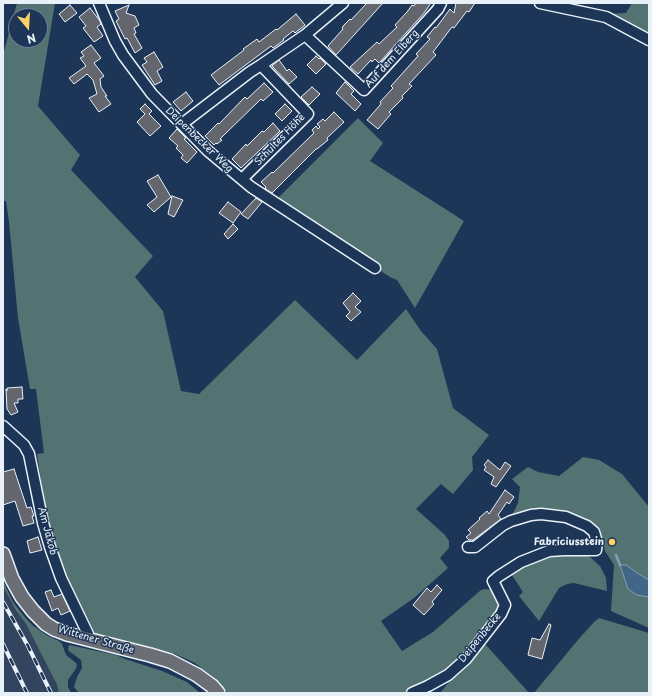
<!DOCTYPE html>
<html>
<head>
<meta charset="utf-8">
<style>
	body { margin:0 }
	#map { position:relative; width:652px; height:696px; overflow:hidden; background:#1d3557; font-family:"Playpen Sans",sans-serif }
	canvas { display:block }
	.frame { position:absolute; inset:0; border:4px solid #e8f1f8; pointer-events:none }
	.north { position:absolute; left:8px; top:8px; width:40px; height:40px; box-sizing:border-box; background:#1d3557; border:1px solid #6e8097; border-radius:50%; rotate:162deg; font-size:11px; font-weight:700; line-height:16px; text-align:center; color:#e8f1f8 }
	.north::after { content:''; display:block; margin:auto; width:14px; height:18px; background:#ffd166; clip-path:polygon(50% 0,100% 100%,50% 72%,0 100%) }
</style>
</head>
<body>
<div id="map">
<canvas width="652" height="696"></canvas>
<div class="frame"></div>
<div class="north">N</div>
</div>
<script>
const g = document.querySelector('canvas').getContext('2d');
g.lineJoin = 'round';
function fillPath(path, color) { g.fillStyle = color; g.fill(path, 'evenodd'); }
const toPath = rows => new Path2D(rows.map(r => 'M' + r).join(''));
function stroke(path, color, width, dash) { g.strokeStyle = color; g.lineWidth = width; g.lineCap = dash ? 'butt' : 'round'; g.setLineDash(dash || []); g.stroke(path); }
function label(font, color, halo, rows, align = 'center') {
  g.font = font + ' "Playpen Sans",sans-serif'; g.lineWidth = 3; g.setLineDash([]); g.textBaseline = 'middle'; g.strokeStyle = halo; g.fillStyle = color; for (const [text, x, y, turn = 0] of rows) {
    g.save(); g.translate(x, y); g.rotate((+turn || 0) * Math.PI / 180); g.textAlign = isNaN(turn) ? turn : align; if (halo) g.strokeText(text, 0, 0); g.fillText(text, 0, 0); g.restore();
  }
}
fillPath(toPath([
	[3,586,15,609,26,624,57,686,59,693,3,693]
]), '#32445e');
fillPath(toPath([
	[17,3,55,3,38,106,80,155,71,170,153,256,135,277,163,311,181,391,199,394,295,300,357,360,406,309,421,331,437,349,453,408,489,435,472,457,473,470,453,494,441,484,416,509,445,535,449,541,449,548,440,558,448,568,414,598,381,621,402,651,433,632,481,590,485,589,491,590,498,596,500,605,496,616,461,661,422,687,406,693,228,693,214,677,195,663,173,653,97,637,59,560,47,522,37,454,44,453,36,389,30,389,18,318,9,222,6,201,3,201,3,55],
	[16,16,40,16,40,40,16,40],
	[632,3,649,3,649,38,606,14,626,13],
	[358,118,383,143,370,161,464,221,415,308,397,280,390,277,275,201],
	[583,457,599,460,622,474,649,507,649,628,611,611,614,565,605,551,602,536,593,526,567,514,507,520,513,513,518,503,520,487,512,479,528,467,538,472,559,476],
	[582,554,590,557,600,566,606,578,607,591,574,583,567,584,559,588,539,621,519,596,523,592,510,572,541,556],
	[3,581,13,602,23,615,32,625,48,636,59,641,62,644,66,655,76,663,77,666,75,670,68,680,68,687,71,693,59,693,57,685,26,624,15,609,3,586],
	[599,618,649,633,649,693,534,693,577,641,594,622],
	[482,642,487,646,529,693,440,693],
	[69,645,116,655,125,659,162,671,187,682,200,693,79,693,74,687,77,677,82,668,81,660,69,651,68,649]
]), '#537373');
const water = toPath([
	[620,565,626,565,637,573,649,580,649,597,637,595,628,589,620,565]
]);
fillPath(water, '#416688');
stroke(water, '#849eb5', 1);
stroke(toPath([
	[616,555,620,565]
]), '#849eb5', 2.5);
const building = toPath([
	[367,3,383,3,336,55,328,46,343,29,342,28,344,25,350,19,351,20,367,3],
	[416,3,431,3,424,13,379,63,375,59,372,62,371,60,358,74,350,67,377,42,379,44,397,27,395,25,407,12,412,5,414,6,416,3],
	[456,3,475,3,469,12,467,11,454,28,452,27,433,52,436,55,409,84,412,86,402,96,403,98,389,112,391,114,378,129,367,120,381,104,380,102,393,88,391,86,418,56,416,54,430,39,427,37,435,27,436,28,450,9,454,13,456,3],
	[70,5,77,13,65,22,59,14,70,5],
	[129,5,126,13,135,16,139,25,134,28,136,33,134,34,142,48,135,53,127,38,125,39,116,21,119,19,115,11,129,5],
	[90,8,100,21,101,24,97,27,103,36,94,42,83,28,86,26,79,17,90,8],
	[296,14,305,25,295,33,293,31,283,39,284,40,273,48,271,46,219,85,211,75,244,50,243,49,257,39,259,42,276,29,277,30,296,14],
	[91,45,101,58,94,63,104,76,100,79,101,87,107,96,105,96,111,104,99,112,89,98,97,94,93,80,87,74,74,84,69,78,86,66,80,58,84,56,81,52,91,45],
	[154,52,163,67,157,71,162,81,155,85,142,65,147,62,144,58,154,52],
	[316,56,319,59,320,58,326,64,316,74,307,65,316,56],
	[279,60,287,71,289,69,297,77,289,84,272,66,279,60],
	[345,82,354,91,351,94,361,104,355,111,336,93,345,82],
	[264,83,273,92,263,101,261,99,224,135,220,139,222,140,217,144,216,143,214,145,205,136,218,123,219,124,245,97,247,99,264,83],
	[312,87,320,94,309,105,301,97,312,87],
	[186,92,193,101,181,111,173,102,186,92],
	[145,104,152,111,149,114,161,126,150,136,137,122,145,114,140,109,145,104],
	[285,104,292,111,282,121,275,114,285,104],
	[334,112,344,122,327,138,328,140,317,149,316,149,272,193,267,190,265,188,266,187,261,182,272,172,273,173,314,133,312,130,316,126,318,129,320,127,317,124,323,119,325,121,334,112],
	[273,123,280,131,241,168,232,159,246,144,247,146,262,131,264,132,273,123],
	[177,129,186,138,184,139,197,152,187,163,181,158,183,155,176,148,178,146,169,138,177,129],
	[158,175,171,197,154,212,147,205,157,197,147,181,158,175],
	[172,196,183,200,174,217,168,214,172,196],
	[256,198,262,202,248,219,241,214,256,198],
	[228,202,241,212,233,223,219,213,228,202],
	[233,224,238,229,228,239,224,234,233,224],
	[353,293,361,301,355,307,361,312,351,321,346,316,350,312,343,303,353,293],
	[22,387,23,399,18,399,18,403,14,403,18,412,11,415,7,409,6,389,7,391,7,388,22,387],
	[488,460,500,470,505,462,511,466,496,487,491,484,494,477,484,470,486,467,484,465,488,460],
	[14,469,27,508,31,507,34,516,32,516,34,523,23,526,15,501,3,505,3,472,14,469],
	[505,490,514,497,509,504,507,502,498,515,501,519,473,540,469,540,466,537,471,533,468,530,480,519,479,518,487,511,489,514,505,490],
	[38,537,42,550,30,553,27,541,38,537],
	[437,585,442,590,432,602,434,604,424,615,413,605,427,588,431,592,437,585],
	[51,590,54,597,62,594,70,611,61,615,58,608,52,611,45,592,51,590],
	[549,624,551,625,542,659,528,655,532,638,540,640,549,624]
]);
fillPath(building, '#64666e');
stroke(building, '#e8f1f8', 1);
const minor = toPath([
	[99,3,115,41,123,55,152,94,208,151,251,187,375,268],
	[540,3,606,17,649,40],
	[305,35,364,90,438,9,441,3],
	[261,65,305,35,343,3],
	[182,124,250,72,261,65,308,114,242,179],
	[3,426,24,445,29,454,43,523,50,547,61,578,88,634,89,640],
	[412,693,428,686,448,675,466,659,501,614,505,605,493,581,499,576,521,562,549,551,564,550,596,550,597,542,594,532,587,526,566,517,541,514,531,515,511,521,503,525,475,547,468,547]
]);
const major = toPath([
	[3,554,12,579,22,597,33,611,46,624,54,629,67,634,150,655,170,661,197,675,212,686,218,693]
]);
stroke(minor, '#e8f1f8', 13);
stroke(major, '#e8f1f8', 16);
stroke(minor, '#1d3557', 10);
stroke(major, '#6b6f75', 13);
const rail = toPath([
	[3,602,28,646,51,693],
	[3,644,27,693]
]);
stroke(rail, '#e8f1f8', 4);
stroke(rail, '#1d3557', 2.5, [8]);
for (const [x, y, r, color] of [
	[612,542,4,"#ffd166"]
]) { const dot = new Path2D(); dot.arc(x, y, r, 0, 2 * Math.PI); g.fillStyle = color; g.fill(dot); stroke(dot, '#1d3557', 1.5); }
label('10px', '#e8f1f8', '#1d3557', [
	["Auf dem Elberg",392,59,-48],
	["Deipenbecker Weg",199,140,44],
	["Schultes Höhe",280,140,-46],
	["Am Jakob",47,531,75],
	["Deipenbecke",480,638,-51],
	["Wittener Straße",96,640,16]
]);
label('bold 10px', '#e8f1f8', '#1d3557', [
	["Fabriciusstein",604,542]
], 'right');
</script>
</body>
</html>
